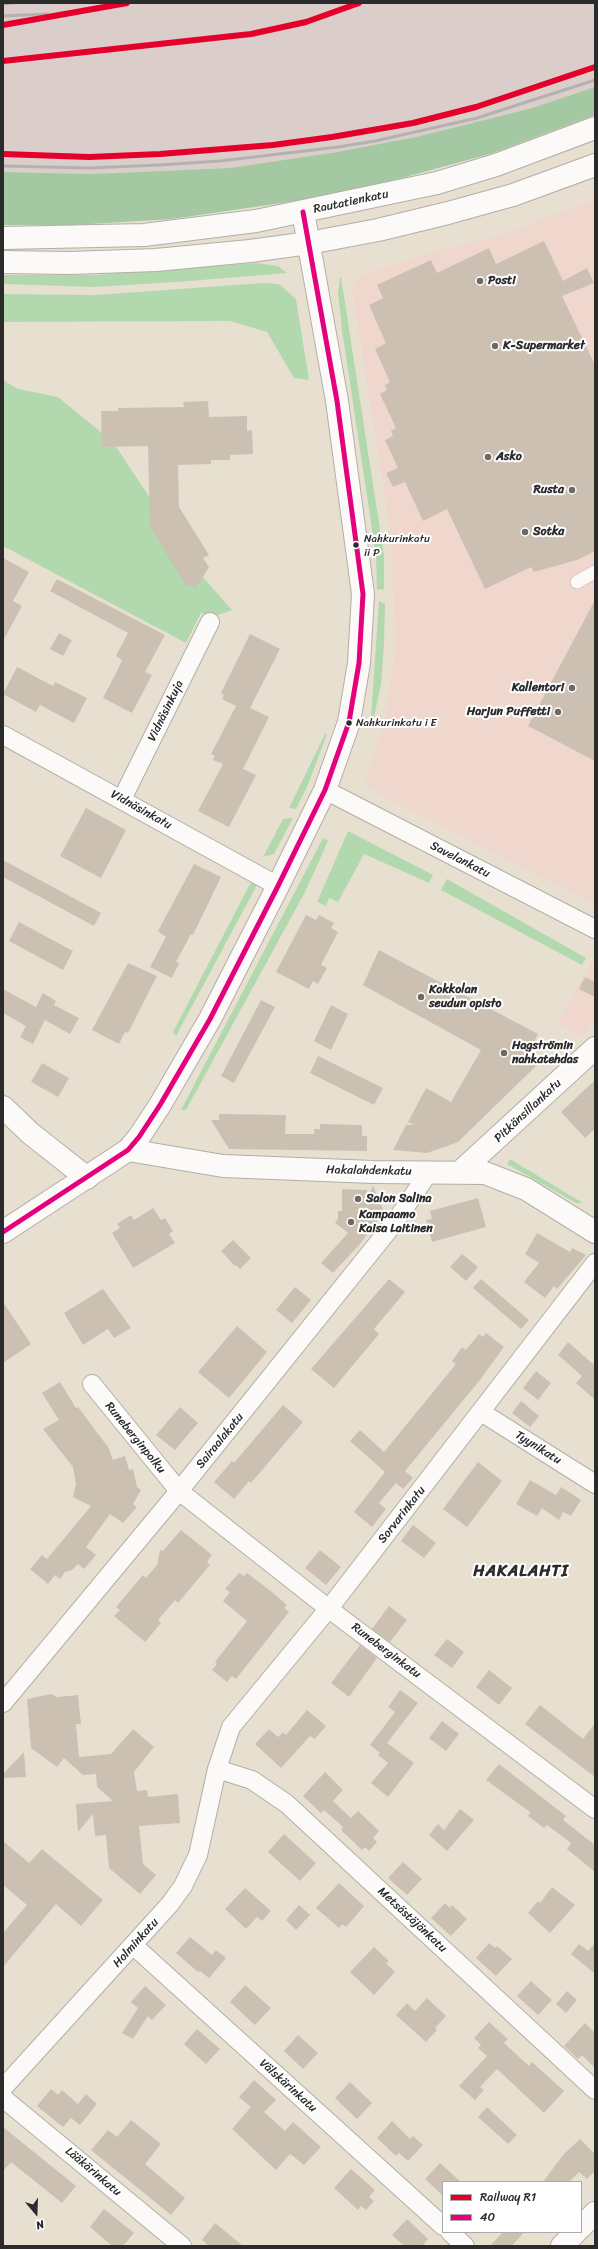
<!DOCTYPE html>
<html>
<head>
<meta charset="utf-8">
<style>
	body { margin:0 }
	#map { position:relative; width:598px; height:2249px; overflow:hidden; background:#e7e0d1; font-family:Sriracha,sans-serif }
	canvas { display:block }
	.frame { position:absolute; inset:0; border:4px solid #2b2b2b; pointer-events:none }
	.legend { position:absolute; left:442px; top:2181px; width:140px; height:52px; box-sizing:border-box; background:#fff; border:1px solid #aaa; margin:0; padding:5px 7px; list-style:none; font-size:12px; color:#2b2b2b }
	.legend li { display:flex; align-items:center; gap:8px; height:20px }
	.legend b { width:20px; border:1px solid #aaa }
	.north { position:absolute; left:16px; top:2193px; width:40px; height:40px; -webkit-text-stroke:3px #fff; paint-order:stroke; rotate:161deg; font-size:11px; font-weight:700; line-height:16px; text-align:center; color:#2b2b2b }
	.north::after { content:''; display:block; margin:auto; width:14px; height:18px; background:#2b2b2b; clip-path:polygon(50% 0,100% 100%,50% 72%,0 100%) }
</style>
</head>
<body>
<div id="map">
<canvas width="598" height="2249"></canvas>
<div class="frame"></div>
<ul class="legend">
<li><b style="height:5px;background:#e4002b"></b>Railway R1</li>
<li><b style="height:5px;background:#e5007d"></b>40</li>
</ul>
<div class="north">N</div>
</div>
<script>
const g = document.querySelector('canvas').getContext('2d');
g.lineJoin = 'round';
function fillPath(path, color) { g.fillStyle = color; g.fill(path, 'evenodd'); }
const toPath = rows => new Path2D(rows.map(r => 'M' + r).join(''));
function stroke(path, color, width, dash) { g.strokeStyle = color; g.lineWidth = width; g.lineCap = dash ? 'butt' : 'round'; g.setLineDash(dash || []); g.stroke(path); }
function label(font, color, halo, rows, align = 'center') {
  g.font = font + ' Sriracha,sans-serif'; g.lineWidth = 4; g.setLineDash([]); g.textBaseline = 'middle'; g.strokeStyle = halo; g.fillStyle = color; for (const [text, x, y, turn = 0] of rows) {
    g.save(); g.translate(x, y); g.rotate((+turn || 0) * Math.PI / 180); g.textAlign = isNaN(turn) ? turn : align; if (halo) g.strokeText(text, 0, 0); g.fillText(text, 0, 0); g.restore();
  }
}
fillPath(toPath([
	[595,199,595,904,390,800,365,785,386,715,396,642,390,530,352,290,357,280,369,272,443,249,498,236],
	[591,961,595,964,595,1022,582,1037,558,1024]
]), '#f0d7ce');
fillPath(toPath([
	[3,3,595,3,595,87,532,108,416,137,337,152,230,168,92,174,3,172]
]), '#dbcdc9');
fillPath(toPath([
	[256,263,278,266,287,273,177,282,93,287,3,284,3,275,94,275],
	[340,277,341,277,384,556,384,589,377,590,376,556,342,330,338,293],
	[263,283,279,284,296,299,309,380,294,378,267,332,230,321,3,322,3,294,96,295],
	[3,380,18,389,58,397,113,442,201,575,232,610,213,617,201,613,186,643,3,546],
	[379,601,385,604,384,646,381,684,374,717,371,717],
	[325,734,327,734,307,787,296,809,289,808],
	[293,818,274,854,263,857,283,819],
	[348,831,433,875,429,883,364,854,338,902,329,898,326,906,317,902],
	[323,838,328,841,305,892,186,1110,181,1110],
	[447,879,586,958,582,965,441,890],
	[251,882,257,885,176,1036,173,1032],
	[510,1159,583,1203,576,1203,507,1164]
]), '#b2d9ad');
fillPath(toPath([
	[595,87,595,115,493,153,369,187,309,199,172,219,74,225,3,225,3,172,92,174,230,168,337,152,416,137,532,108]
]), '#a4c8a1');
fillPath(toPath([
	[544,241,563,281,587,268,594,283,562,296,595,365,595,551,577,560,534,572,531,567,485,589,447,509,423,521,405,482,393,487,386,473,398,468,385,440,393,436,391,431,396,428,380,394,387,390,385,385,390,382,375,349,386,343,369,305,383,298,377,285,431,260,437,273,489,248,496,264],
	[208,401,209,417,247,416,247,431,252,430,253,454,230,455,230,460,211,460,211,464,178,465,179,507,209,555,203,558,209,567,196,588,190,585,187,587,150,527,148,446,102,447,101,411,118,411,118,408,184,407,183,402],
	[3,558,29,572,13,601,22,606,3,641],
	[57,579,165,635,145,672,152,675,132,713,103,698,119,667,122,660,116,656,128,633,50,591],
	[595,600,595,761,528,726],
	[59,633,72,640,63,656,50,649],
	[250,634,280,649,250,708,269,717,243,769,256,775,229,827,198,811,223,764,213,760,215,756,211,754,236,706,222,699,224,695,221,693],
	[17,667,53,686,55,682,87,698,74,723,40,705,36,712,3,694],
	[86,808,126,830,101,878,60,856],
	[3,860,101,913,94,926,3,877],
	[194,864,221,877,193,935,191,934,176,962,179,963,172,978,150,967,166,937,158,931],
	[306,915,316,920,319,915,334,923,331,928,338,932,321,965,327,968,318,984,313,981,309,989,276,972],
	[19,922,73,951,63,970,9,941],
	[379,950,538,1034,527,1057,537,1065,458,1142,427,1153,393,1150,406,1125,414,1125,408,1122,426,1088,451,1102,481,1050,363,985],
	[128,963,157,976,128,1033,125,1032,119,1044,92,1030],
	[585,977,595,982,595,997,579,989],
	[3,989,36,1007,43,993,56,1001,54,1005,79,1018,70,1034,45,1020,33,1044,20,1037,26,1026,3,1013],
	[261,1000,275,1007,234,1083,221,1076],
	[331,1005,348,1014,331,1050,314,1041],
	[318,1056,383,1088,374,1105,310,1073],
	[42,1063,69,1078,58,1097,31,1082],
	[595,1080,595,1129,585,1138,561,1112],
	[219,1114,286,1115,285,1134,314,1134,314,1129,320,1129,320,1124,362,1125,362,1136,367,1136,367,1151,229,1149,211,1120,219,1120],
	[373,1186,384,1212,360,1244,333,1273,321,1263,348,1233,335,1223,338,1219,338,1211,342,1211,342,1189,367,1190,367,1199],
	[478,1198,486,1227,432,1242,426,1220,432,1219,430,1211],
	[153,1208,161,1220,165,1218,173,1231,169,1234,175,1243,133,1268,112,1233,120,1228,117,1224,131,1215,134,1220],
	[537,1233,570,1252,572,1248,586,1255,557,1289,554,1286,545,1298,524,1282,539,1263,525,1254],
	[233,1240,251,1258,240,1269,236,1265,235,1266,221,1251],
	[462,1254,478,1267,466,1281,450,1267],
	[389,1279,405,1292,374,1329,379,1334,334,1388,311,1369],
	[481,1279,529,1320,521,1329,473,1288],
	[295,1287,311,1300,292,1323,276,1310],
	[103,1289,131,1328,114,1338,108,1329,83,1345,64,1313],
	[3,1302,31,1344,3,1363],
	[237,1326,267,1352,229,1398,198,1372],
	[486,1333,504,1347,480,1380,405,1471,413,1478,403,1489,396,1483,379,1503,386,1509,372,1527,354,1512,385,1472,350,1441,360,1430,384,1452,456,1364,452,1361,462,1347,466,1350,479,1334,483,1337],
	[568,1342,593,1364,595,1361,595,1400,576,1383,582,1376,558,1355],
	[536,1371,551,1383,538,1400,523,1388],
	[60,1382,76,1408,78,1407,108,1447,113,1460,125,1456,129,1470,133,1469,137,1487,141,1490,133,1504,137,1507,123,1523,110,1514,86,1547,96,1555,84,1569,78,1564,72,1570,65,1572,60,1579,55,1575,48,1584,30,1569,42,1555,47,1559,91,1506,73,1497,76,1484,73,1467,43,1429,59,1420,42,1393],
	[521,1401,539,1416,530,1427,512,1413],
	[283,1405,303,1422,251,1483,249,1481,234,1499,214,1482,232,1461,234,1463],
	[180,1407,198,1423,175,1450,156,1435],
	[478,1462,502,1481,467,1527,443,1509],
	[530,1480,556,1495,561,1487,581,1500,571,1516,563,1512,559,1520,542,1508,537,1516,516,1504],
	[413,1525,436,1543,424,1558,401,1541],
	[181,1530,212,1555,207,1562,210,1565,178,1603,175,1600,158,1620,161,1623,145,1642,114,1616,120,1610,116,1607,143,1575,146,1578,157,1565,160,1550,163,1551],
	[320,1550,341,1567,326,1585,305,1568],
	[239,1573,244,1576,247,1573,272,1592,287,1605,284,1608,289,1612,236,1679,232,1676,227,1682,212,1670,217,1664,215,1662,247,1621,223,1601,230,1592,225,1589],
	[389,1606,407,1620,390,1642,372,1629],
	[447,1639,464,1652,452,1668,434,1655],
	[360,1645,377,1658,349,1697,331,1683],
	[489,1670,512,1688,499,1705,476,1687],
	[400,1690,418,1703,387,1743,414,1763,388,1797,371,1783,388,1763,378,1755,380,1753,370,1745,395,1712,388,1707],
	[51,1694,57,1697,78,1695,81,1724,76,1724,79,1757,111,1754,133,1729,154,1747,134,1772,137,1791,147,1790,148,1797,178,1794,180,1823,139,1826,143,1864,156,1875,140,1894,109,1868,106,1835,95,1836,93,1814,78,1832,76,1804,113,1801,97,1787,96,1774,83,1775,64,1758,57,1767,31,1748,27,1699],
	[540,1705,583,1739,595,1723,595,1777,525,1724],
	[307,1710,326,1726,315,1739,310,1736,281,1768,255,1744,269,1729,278,1737,283,1732,286,1735],
	[442,1721,459,1734,446,1751,429,1738],
	[24,1752,26,1777,3,1778,3,1774],
	[499,1764,566,1816,563,1820,595,1845,595,1872,567,1849,571,1843,547,1825,544,1828,528,1816,530,1812,486,1780],
	[325,1772,343,1790,333,1801,351,1818,358,1811,379,1831,373,1838,377,1842,369,1851,365,1847,362,1850,341,1830,343,1827,324,1810,321,1813,303,1796],
	[460,1809,474,1820,447,1851,429,1835,438,1824,444,1830],
	[284,1834,316,1863,300,1881,268,1852],
	[3,1841,29,1863,42,1849,103,1900,81,1926,56,1904,3,1967,3,1933,27,1905,3,1885],
	[403,1862,422,1879,407,1895,388,1878],
	[339,1883,364,1906,346,1927,342,1924,339,1928,316,1908],
	[552,1887,575,1905,550,1933,528,1913,538,1901,540,1903],
	[245,1888,271,1911,262,1921,257,1917,246,1929,225,1909],
	[445,1903,450,1908,452,1905,467,1919,451,1936,431,1918],
	[299,1905,310,1915,296,1930,286,1920],
	[190,1937,212,1955,216,1950,226,1958,209,1978,200,1971,198,1972,176,1953],
	[489,1943,495,1948,497,1946,512,1959,496,1976,476,1958],
	[595,1943,595,1974,571,1954,579,1944,588,1951],
	[374,1947,389,1961,386,1963,395,1972,374,1995,350,1972],
	[531,1981,552,2000,538,2015,517,1996],
	[245,1985,271,2008,255,2025,230,2002],
	[145,1986,166,2005,152,2020,148,2016,133,2039,122,2033,138,2008,131,2002],
	[567,1991,577,2000,566,2013,556,2004],
	[427,1998,446,2016,435,2028,437,2030,426,2042,396,2015,407,2003,415,2011],
	[489,2022,508,2039,504,2043,529,2066,532,2062,564,2091,544,2113,497,2069,480,2087,484,2090,475,2100,459,2086,487,2056,478,2048,481,2045,474,2038],
	[585,2023,595,2033,595,2068,582,2055,578,2059,564,2046],
	[197,2029,220,2049,206,2064,184,2044],
	[298,2035,318,2053,303,2069,284,2051],
	[254,2080,276,2100,264,2112,285,2131,293,2122,321,2147,304,2165,290,2154,276,2170,232,2129,251,2107,239,2097],
	[350,2082,372,2103,357,2119,335,2098],
	[51,2089,58,2095,62,2090,78,2104,86,2094,97,2104,80,2125,71,2118,63,2127,37,2106],
	[487,2107,517,2135,508,2144,478,2117],
	[131,2120,161,2144,145,2164,185,2198,171,2215,91,2150,108,2130,117,2137],
	[392,2121,410,2139,413,2136,423,2145,408,2161,399,2153,396,2156,377,2138],
	[3,2127,76,2186,62,2203,11,2162,3,2171],
	[580,2139,595,2154,595,2171,587,2179,579,2172,569,2182,543,2182,563,2155],
	[440,2163,461,2182,443,2182,443,2196,425,2179],
	[351,2169,375,2190,369,2197,374,2201,366,2210,361,2206,358,2210,334,2188],
	[104,2209,134,2233,123,2246,112,2246,90,2227],
	[407,2219,428,2239,422,2246,404,2246,392,2235],
	[215,2223,243,2246,209,2246,202,2240],
	[503,2232,524,2232,512,2246,490,2246]
]), '#ccc0b3');
const pedestrian = toPath([
	[577,582,595,572]
]);
const minor = toPath([
	[3,735,278,886],
	[325,790,595,929],
	[122,799,210,622],
	[92,1384,179,1491,329,1609,595,1809],
	[481,1412,595,1484],
	[3,1703,179,1491,395,1222,429,1172],
	[217,1769,252,1780,287,1804,595,2090],
	[134,1946,443,2226],
	[3,2088,170,1904,183,1886,198,1855,217,1769,231,1727,334,1602,595,1263],
	[3,2098,182,2246],
	[450,2232,465,2246]
]);
const tertiary = toPath([
	[3,1107,30,1133,87,1178],
	[128,1150,223,1166,373,1172,485,1173,526,1189,595,1232],
	[460,1172,595,1048]
]);
const secondary = toPath([
	[3,238,144,235,256,221,437,183,496,165,595,128],
	[3,262,70,263,156,260,250,251,309,243,378,230,448,213,513,195,595,165],
	[3,1232,128,1150,139,1137,160,1105,210,1019,278,886,325,790,349,722,359,663,363,594,337,401,303,212],
	[581,2227,595,2213],
	[562,2246,576,2232]
]);
stroke(pedestrian, '#b3aea5', 14);
stroke(minor, '#b3aea5', 20);
stroke(tertiary, '#b3aea5', 24);
stroke(secondary, '#b3aea5', 24);
stroke(pedestrian, '#fbfaf8', 13);
stroke(minor, '#fbfaf8', 18);
stroke(tertiary, '#fbfaf8', 22);
stroke(secondary, '#fbfaf8', 22);
stroke(toPath([
	[3,4,14,3],
	[3,16,47,14],
	[3,25,127,3],
	[3,61,251,34,306,22,359,3],
	[3,166,90,168,159,165,220,161,338,147,375,141,477,118,595,80]
]), '#b3b2b0', 3);
stroke(toPath([
	[3,1232,128,1150,139,1137,160,1105,210,1019,278,886,325,790,349,722,359,663,363,594,337,401,303,212]
]), '#e5007d', 5);
stroke(toPath([
	[3,25,127,3],
	[3,61,251,34,306,22,359,3],
	[3,154,89,157,160,154,273,145,332,137,413,123,476,107,595,67]
]), '#e4002b', 6);
for (const [x, y, r, color] of [
	[480,281,4,"#6d6a65"],
	[495,346,4,"#6d6a65"],
	[488,457,4,"#6d6a65"],
	[572,490,4,"#6d6a65"],
	[525,532,4,"#6d6a65"],
	[356,545,3.5,"#2b2b2b"],
	[572,688,4,"#6d6a65"],
	[558,712,4,"#6d6a65"],
	[349,723,3.5,"#2b2b2b"],
	[421,997,4,"#6d6a65"],
	[504,1053,4,"#6d6a65"],
	[358,1199,4,"#6d6a65"],
	[351,1222,4,"#6d6a65"]
]) { const dot = new Path2D(); dot.arc(x, y, r, 0, 2 * Math.PI); g.fillStyle = color; g.fill(dot); stroke(dot, '#fff', 1.5); }
label('11px', '#2b2b2b', '#fff', [
	["Nahkurinkatu",364,539],
	["ii P",364,553],
	["Nahkurinkatu i E",356,723]
], 'left');
label('12px', '#2b2b2b', '#fff', [
	["Rautatienkatu",351,202,-12],
	["Vidnäsinkuja",166,711,-64],
	["Vidnäsinkatu",141,810,29],
	["Savelankatu",460,860,27],
	["Pitkänsillankatu",528,1111,-43],
	["Hakalahdenkatu",369,1171,1],
	["Runeberginpolku",135,1438,51],
	["Sairaalakatu",220,1441,-51],
	["Tyynikatu",538,1448,32],
	["Sorvarinkatu",402,1515,-52],
	["Runeberginkatu",386,1651,37],
	["Metsästäjänkatu",412,1920,43],
	["Holminkatu",136,1943,-48],
	["Välskärinkatu",288,2086,42],
	["Lääkärinkatu",93,2172,40]
]);
label('bold 12px', '#2b2b2b', '#fff', [
	["Posti",488,281],
	["K-Supermarket",503,346],
	["Asko",496,457],
	["Rusta",564,490,"right"],
	["Sotka",533,532],
	["Kallentori",564,688,"right"],
	["Harjun Puffetti",550,712,"right"],
	["Kokkolan",429,990],
	["seudun opisto",429,1004],
	["Hagströmin",512,1046],
	["nahkatehdas",512,1060],
	["Salon Salina",366,1199],
	["Kampaamo",359,1215],
	["Kaisa Laitinen",359,1229]
], 'left');
g.letterSpacing = '1px';
label('bold 16px', '#2b2b2b', '#fff', [
	["HAKALAHTI",521,1572]
]);
g.letterSpacing = '0px';
</script>
</body>
</html>
